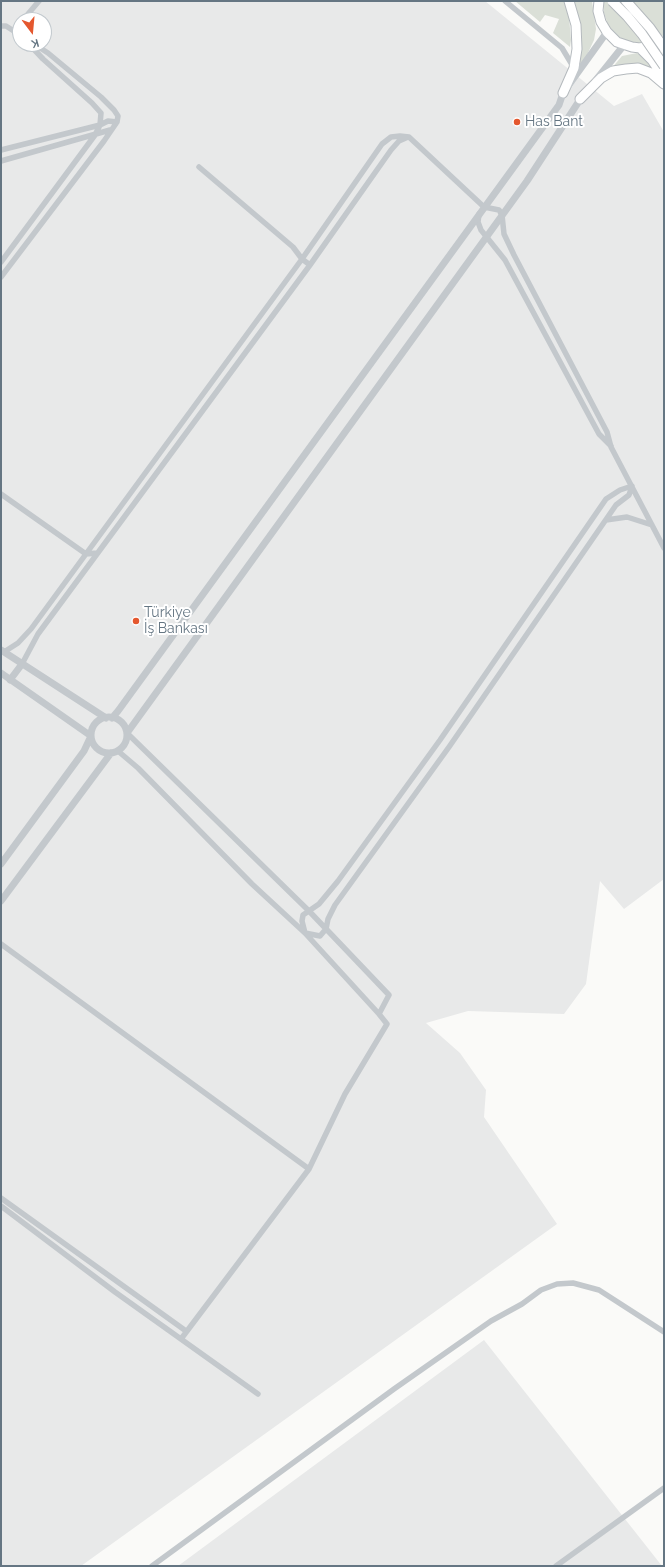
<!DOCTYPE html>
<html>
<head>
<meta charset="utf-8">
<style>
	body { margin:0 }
	#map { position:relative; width:665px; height:1567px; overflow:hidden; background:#fafaf8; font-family:Raleway,sans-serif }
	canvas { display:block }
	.frame { position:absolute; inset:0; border:2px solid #657683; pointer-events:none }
	.north { position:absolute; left:12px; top:12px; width:40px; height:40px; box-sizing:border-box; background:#fff; border:1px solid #c1c8cd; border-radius:50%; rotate:164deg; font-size:11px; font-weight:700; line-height:16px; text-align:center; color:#657683 }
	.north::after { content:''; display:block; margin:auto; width:14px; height:18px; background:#e4572e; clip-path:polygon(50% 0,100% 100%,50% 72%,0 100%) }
</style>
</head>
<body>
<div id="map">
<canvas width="665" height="1567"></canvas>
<div class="frame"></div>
<div class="north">K</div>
</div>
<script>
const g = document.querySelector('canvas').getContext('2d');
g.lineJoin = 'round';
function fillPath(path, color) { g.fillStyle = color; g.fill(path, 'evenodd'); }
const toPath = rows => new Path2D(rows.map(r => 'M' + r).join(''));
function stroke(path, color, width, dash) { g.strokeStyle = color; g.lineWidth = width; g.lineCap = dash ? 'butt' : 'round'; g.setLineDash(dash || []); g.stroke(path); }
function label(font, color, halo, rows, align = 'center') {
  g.font = font + ' Raleway,sans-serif'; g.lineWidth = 4; g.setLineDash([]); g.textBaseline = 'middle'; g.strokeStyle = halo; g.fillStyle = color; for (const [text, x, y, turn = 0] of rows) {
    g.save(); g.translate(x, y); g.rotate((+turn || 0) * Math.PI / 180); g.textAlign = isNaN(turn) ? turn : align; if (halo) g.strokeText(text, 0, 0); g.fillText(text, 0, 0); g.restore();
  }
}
fillPath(toPath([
	[1,1,485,1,614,106,642,94,664,132,664,879,624,909,600,881,586,984,564,1014,468,1011,426,1023,460,1053,486,1090,484,1117,557,1224,81,1566,1,1566],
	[20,20,44,20,44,44,20,44],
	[484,1340,662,1566,178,1566]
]), '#e8e9e9');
fillPath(toPath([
	[515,1,564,1,569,17,571,40,570,47,553,33,559,19,545,15,540,22],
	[574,1,592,1,596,29,594,40,586,57,576,72,581,52,582,38,580,23],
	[604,1,664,1,664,35,650,43,638,44,626,41,616,35,608,25,604,13],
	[637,53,645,56,658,74,611,69,622,56]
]), '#dadfd7');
const trunk = toPath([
	[599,1,598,11,601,22,607,32,617,42,632,47,640,48,657,44],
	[640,48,652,60,664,78],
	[563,93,574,68,577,49,576,25,569,1],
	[580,99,601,78,613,71,626,69,638,68,651,73,664,84]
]);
stroke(trunk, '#b4b9bd', 11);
stroke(toPath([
	[505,1,562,48,574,68],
	[23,20,39,1],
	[1,26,6,26,20,35],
	[15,31,20,24],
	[1,150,100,125,108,121,117,122],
	[1,161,110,130],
	[199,167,293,247,302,259,310,265],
	[479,214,478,222,481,230,505,260,599,434,611,446],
	[1,262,95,135,100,125,101,113,92,103,43,59,29,44],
	[1,277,104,141,117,122,118,116,114,110,101,97,48,53,34,44],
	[632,486,629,495,616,505,449,747,335,905,328,919,326,929,320,936,305,933,302,921,303,915,319,904,338,881,440,740,606,499,620,490,632,486],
	[1,494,86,554,97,553],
	[606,520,627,517,652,525],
	[4,652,18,643,31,629,302,259,382,144,391,137,400,136,409,137,484,207,499,210,502,215,504,234,514,255,607,432,611,447,664,548],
	[22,664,38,634,310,265,391,150,399,141,408,137],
	[127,733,309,911,389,995,379,1014,387,1024,345,1094,309,1169,181,1339],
	[118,751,138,768,252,884,305,933,379,1014],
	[1,944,309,1169],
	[1,1198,186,1331],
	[1,1206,115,1292,258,1394],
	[152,1566,394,1389,491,1321,522,1304,541,1290,557,1284,573,1283,599,1290,664,1332],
	[556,1566,664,1488]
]), '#c3c8cc', 5.5);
stroke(toPath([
	[596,80,624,45],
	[1,650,106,718],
	[1,673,91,736,84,751,1,864],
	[10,680,22,664],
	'91 735a18 18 0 1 1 36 0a18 18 0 1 1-36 0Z',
	[112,718,118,711,559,105,563,93,607,32],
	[127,733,527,181,583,95],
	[1,901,111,753]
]), '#c3c8cc', 7);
stroke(trunk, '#fff', 9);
const trunkBridge = toPath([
	[612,1,627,16,642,34,664,66],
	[626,1,650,28,664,48]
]);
stroke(trunkBridge, '#b4b9bd', 11, []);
stroke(trunkBridge, '#fff', 9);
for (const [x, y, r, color] of [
	[517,122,4,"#e4572e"],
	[136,621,4,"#e4572e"]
]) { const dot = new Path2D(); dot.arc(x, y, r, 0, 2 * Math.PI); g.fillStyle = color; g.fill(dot); stroke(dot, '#fff', 1.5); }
label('14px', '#657683', '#fff', [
	["Has Bant",525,122],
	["Türkiye",144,613],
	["İş Bankası",144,629]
], 'left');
</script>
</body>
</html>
